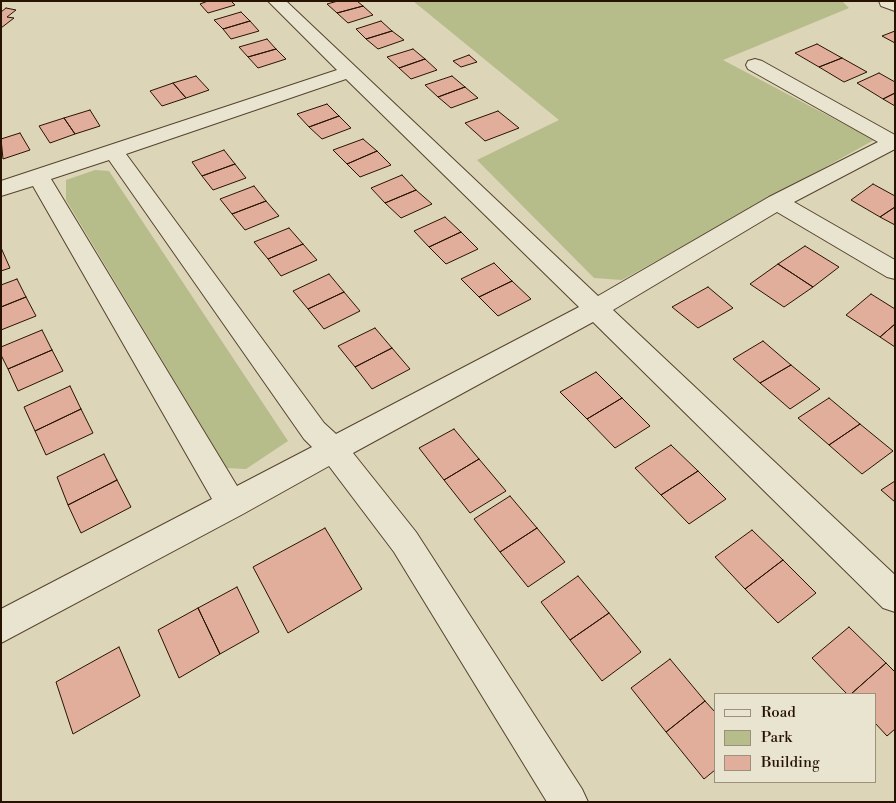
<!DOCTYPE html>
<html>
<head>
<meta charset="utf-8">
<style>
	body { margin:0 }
	#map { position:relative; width:896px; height:803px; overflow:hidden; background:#ddd5b7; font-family:"Libre Bodoni",serif }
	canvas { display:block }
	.frame { position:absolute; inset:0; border:2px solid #281300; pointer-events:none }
	.legend { position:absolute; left:714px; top:693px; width:162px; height:90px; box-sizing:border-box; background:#e9e4d0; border:1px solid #9c907d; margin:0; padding:6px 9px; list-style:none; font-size:15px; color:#281300 }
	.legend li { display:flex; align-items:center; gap:10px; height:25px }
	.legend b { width:25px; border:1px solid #9c907d }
</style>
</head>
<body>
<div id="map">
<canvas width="896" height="803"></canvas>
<div class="frame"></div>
<ul class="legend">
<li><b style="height:6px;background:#e9e4d0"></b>Road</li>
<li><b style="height:14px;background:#b6bc8a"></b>Park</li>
<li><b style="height:14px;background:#e1ae9c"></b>Building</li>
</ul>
</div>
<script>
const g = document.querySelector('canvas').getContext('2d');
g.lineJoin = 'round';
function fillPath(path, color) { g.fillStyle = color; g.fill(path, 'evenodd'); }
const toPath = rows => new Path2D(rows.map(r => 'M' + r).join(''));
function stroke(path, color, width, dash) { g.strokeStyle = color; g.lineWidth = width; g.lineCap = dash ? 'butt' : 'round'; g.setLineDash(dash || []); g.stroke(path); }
fillPath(toPath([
	[413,1,842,1,849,8,723,60,874,140,622,280,594,278,477,160,559,120],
	[95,170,109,171,288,441,246,469,227,468,66,200,66,180]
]), '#b6bc8a');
const building = toPath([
	[208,1,231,1,235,5,208,13,200,4,208,1],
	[338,1,357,1,363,6,337,13,327,4,338,1],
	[363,6,373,15,348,23,337,13,363,6],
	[6,8,16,10,7,17,14,18,1,28,1,12,6,8],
	[241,12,250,21,223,29,214,20,241,12],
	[250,21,259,31,231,39,223,29,250,21],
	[381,21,392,31,366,39,356,29,381,21],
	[392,31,404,40,378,49,366,39,392,31],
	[895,31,895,43,882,36,895,31],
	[267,39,276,49,248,57,239,47,267,39],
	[817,44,842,58,819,67,795,53,817,44],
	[276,49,286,59,258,68,248,57,276,49],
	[413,49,425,59,399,68,387,57,413,49],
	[469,55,477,62,461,67,453,61,469,55],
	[842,58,867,72,844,82,819,67,842,58],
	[425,59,437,70,411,79,399,68,425,59],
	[879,73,895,82,895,93,883,99,857,83,879,73],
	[196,76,209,90,186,98,173,83,196,76],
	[452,76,465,87,438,97,425,85,452,76],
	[173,83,186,98,162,106,150,91,173,83],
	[465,87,478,98,451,108,438,97,465,87],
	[895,93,895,106,883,99,895,93],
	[327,104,339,116,309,127,297,114,327,104],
	[90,110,100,126,75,134,64,118,90,110],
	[498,111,519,128,485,141,465,123,498,111],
	[339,116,351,128,322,139,309,127,339,116],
	[64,118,75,134,50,143,39,126,64,118],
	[20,133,30,150,3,159,1,139,20,133],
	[363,139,377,151,347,164,333,150,363,139],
	[224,150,235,164,202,176,192,162,224,150],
	[377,151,391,165,360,177,347,164,377,151],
	[235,164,246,178,213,190,202,176,235,164],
	[402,175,416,190,385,203,371,188,402,175],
	[873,184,895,196,895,207,880,217,851,200,873,184],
	[254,186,266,201,232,214,220,199,254,186],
	[416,190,432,204,401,218,385,203,416,190],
	[266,201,279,216,245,230,232,214,266,201],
	[895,207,895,225,880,217,895,207],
	[445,217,461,232,429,247,414,231,445,217],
	[289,228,303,244,268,259,254,242,289,228],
	[461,232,478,249,446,264,429,247,461,232],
	[303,244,317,260,281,276,268,259,303,244],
	[805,246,839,267,813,287,778,264,805,246],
	[2,250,10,268,1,271,1,251,2,250],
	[494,263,512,281,479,297,461,279,494,263],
	[778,264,813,287,784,307,750,284,778,264],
	[329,274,344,292,308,309,293,291,329,274],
	[17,279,26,297,1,307,1,285,17,279],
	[512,281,531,299,498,316,479,297,512,281],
	[708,287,733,308,698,328,672,307,708,287],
	[344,292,360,311,324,329,308,309,344,292],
	[871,294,895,309,895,324,880,337,846,315,871,294],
	[26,297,36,316,1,330,1,307,26,297],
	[895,324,895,347,880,337,895,324],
	[375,328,392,348,355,367,338,346,375,328],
	[42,330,52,350,8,369,1,355,1,347,42,330],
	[763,341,791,365,760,383,733,359,763,341],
	[392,348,410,369,372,389,355,367,392,348],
	[52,350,63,371,18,391,8,369,52,350],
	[791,365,820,389,790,409,760,383,791,365],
	[596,372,622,398,587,419,560,392,596,372],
	[70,386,81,409,35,431,24,407,70,386],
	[622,398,650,426,615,448,587,419,622,398],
	[829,398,860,424,829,445,798,418,829,398],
	[81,409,93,433,46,455,35,431,81,409],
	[860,424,893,451,862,474,829,445,860,424],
	[454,429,479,459,444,480,419,448,454,429],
	[671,445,698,471,661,495,635,468,671,445],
	[104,454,117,480,68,505,57,477,104,454],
	[479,459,506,491,470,513,444,480,479,459],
	[698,471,726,499,689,524,661,495,698,471],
	[117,480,131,507,81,533,68,505,117,480],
	[895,481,895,502,881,490,895,481],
	[510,496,537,528,500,552,474,519,510,496],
	[325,528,362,589,288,633,253,567,325,528],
	[537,528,565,562,528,587,500,552,537,528],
	[752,530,783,560,745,589,715,557,752,530],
	[783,560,816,593,778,623,745,589,783,560],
	[578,576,609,613,570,640,541,602,578,576],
	[237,587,259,632,220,654,198,608,237,587],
	[198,608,220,654,179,678,158,630,198,608],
	[609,613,641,652,602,681,570,640,609,613],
	[849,627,886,663,851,694,847,694,812,658,849,627],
	[119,647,140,696,73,734,56,682,119,647],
	[670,659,705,701,666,732,631,688,670,659],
	[886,663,895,672,895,729,887,736,875,723,875,694,851,694,886,663],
	[705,701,715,712,715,770,704,779,666,732,705,701]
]);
fillPath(building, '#e1ae9c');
stroke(building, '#281300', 1);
const minor = toPath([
	[268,1,286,1,598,296,769,197,878,142,748,69,746,65,748,61,755,59,762,61,895,135,895,149,794,202,895,260,895,279,887,277,777,212,613,310,895,575,895,612,883,608,593,322,353,453,416,532,582,789,588,802,547,802,394,552,329,466,243,514,1,643,1,609,212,499,33,186,1,196,1,181,337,70,268,1],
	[346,79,579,307,336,434,324,423,126,154,346,79],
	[109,160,304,439,312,447,237,486,51,179,109,160],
	[879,1,895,1,895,11,881,6,879,1]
]);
stroke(minor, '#55442e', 2);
fillPath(minor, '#e9e4d0');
</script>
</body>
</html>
